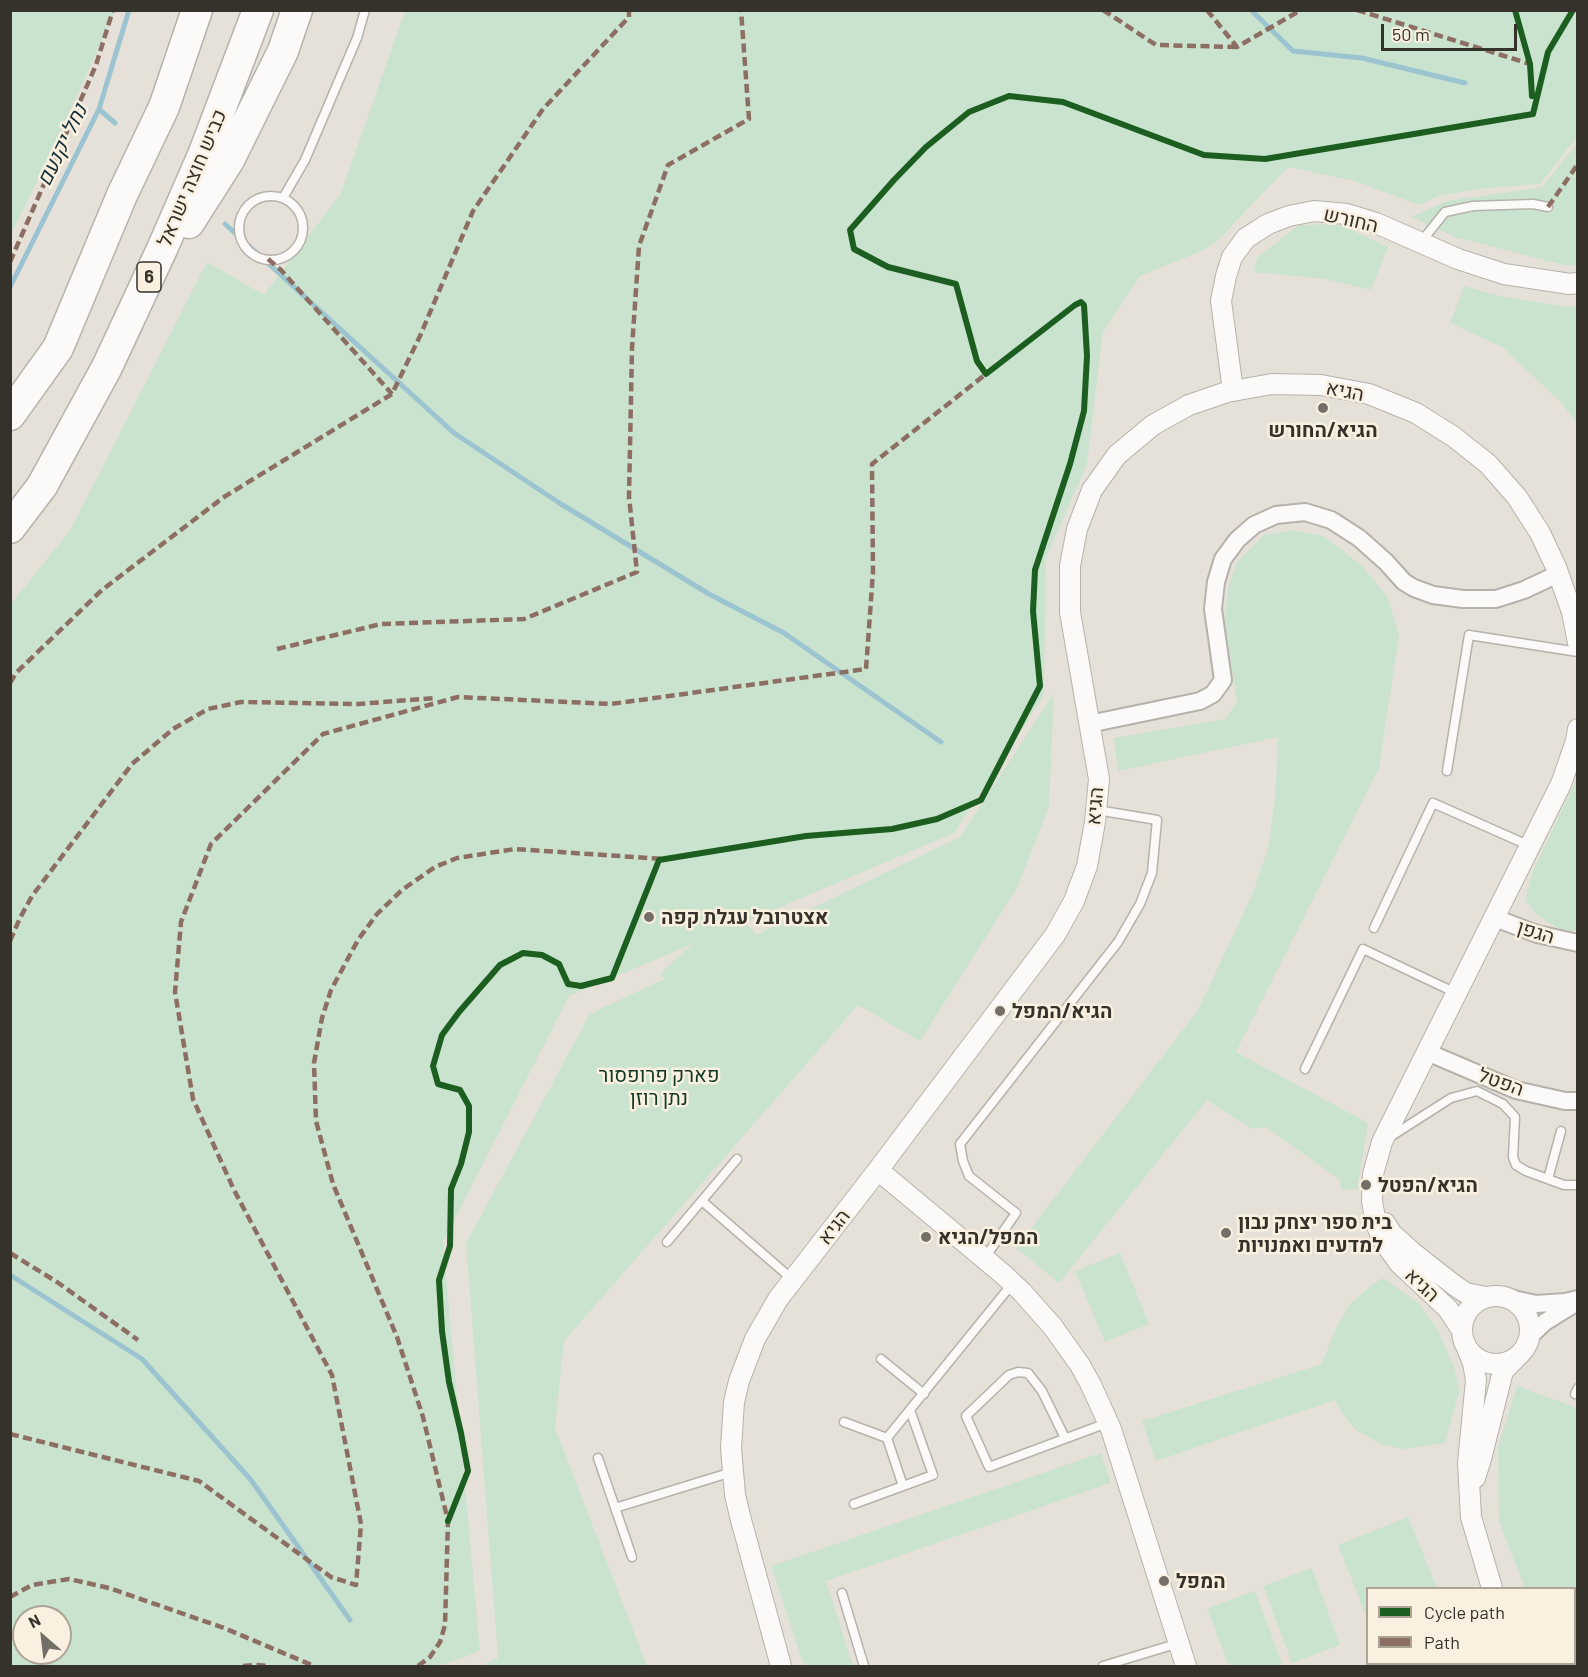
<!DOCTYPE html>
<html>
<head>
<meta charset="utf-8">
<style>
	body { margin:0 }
	#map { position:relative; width:1588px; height:1677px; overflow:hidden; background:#e6e1d8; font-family:Barlow,sans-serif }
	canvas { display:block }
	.frame { position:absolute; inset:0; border:12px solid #35312b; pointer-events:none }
	.legend { position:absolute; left:1366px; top:1587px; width:210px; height:78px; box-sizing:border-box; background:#faf0df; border:2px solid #aba497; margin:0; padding:8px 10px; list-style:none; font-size:18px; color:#35312b }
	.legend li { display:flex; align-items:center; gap:12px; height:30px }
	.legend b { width:30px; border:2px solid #aba497 }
	.north { position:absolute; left:12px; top:1605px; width:60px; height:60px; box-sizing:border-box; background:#faf0df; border:2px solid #aba497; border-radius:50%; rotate:332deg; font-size:16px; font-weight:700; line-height:24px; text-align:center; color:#35312b }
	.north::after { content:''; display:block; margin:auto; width:21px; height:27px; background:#736f68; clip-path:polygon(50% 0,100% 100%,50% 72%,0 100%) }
	.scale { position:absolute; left:1381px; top:24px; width:136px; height:27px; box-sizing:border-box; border:3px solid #35312b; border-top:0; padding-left:8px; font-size:18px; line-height:21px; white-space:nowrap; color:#35312b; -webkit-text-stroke:4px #faf0df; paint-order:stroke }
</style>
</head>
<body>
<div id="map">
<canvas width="1588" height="1677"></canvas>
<div class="frame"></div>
<ul class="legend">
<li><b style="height:8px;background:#1b5e20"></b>Cycle path</li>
<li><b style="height:8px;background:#8d6e63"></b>Path</li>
</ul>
<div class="north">N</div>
<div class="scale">50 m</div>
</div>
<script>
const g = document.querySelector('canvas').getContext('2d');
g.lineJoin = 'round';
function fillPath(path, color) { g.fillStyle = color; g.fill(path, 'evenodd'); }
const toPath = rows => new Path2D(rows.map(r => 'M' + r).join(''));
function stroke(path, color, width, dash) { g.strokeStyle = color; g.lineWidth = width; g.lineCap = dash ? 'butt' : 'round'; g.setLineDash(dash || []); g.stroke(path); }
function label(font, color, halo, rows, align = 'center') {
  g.font = font + ' Barlow,Heebo,sans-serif'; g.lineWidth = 5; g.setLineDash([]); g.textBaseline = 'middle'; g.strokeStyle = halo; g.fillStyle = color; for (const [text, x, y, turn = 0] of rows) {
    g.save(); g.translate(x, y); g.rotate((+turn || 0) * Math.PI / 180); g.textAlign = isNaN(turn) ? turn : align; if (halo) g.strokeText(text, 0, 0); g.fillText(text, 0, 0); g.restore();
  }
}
fillPath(toPath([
	[11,10,115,11,49,158,11,234],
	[405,11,1577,11,1577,137,1540,184,1479,189,1438,196,1419,205,1355,181,1288,167,1217,241,1206,249,1140,276,1103,332,1087,464,1046,558,1044,695,954,833,745,922,756,935,960,837,1054,693,1049,807,1017,888,920,1041,858,1005,564,1341,555,1428,647,1666,479,1666,498,1658,466,1243,590,1014,664,979,660,973,693,944,569,996,443,1242,480,1651,440,1666,11,1666,11,604,71,529,207,262,264,295,341,193],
	[24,1617,60,1617,60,1653,24,1653],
	[1577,144,1577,266,1564,265,1455,237,1411,217,1447,201,1542,187],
	[1338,224,1388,247,1371,290,1325,279,1253,272,1257,258,1299,225],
	[1464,286,1499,296,1569,307,1577,306,1577,424,1561,402,1502,347,1450,323],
	[1292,530,1324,536,1362,566,1387,596,1399,635,1379,768,1236,1052,1368,1123,1357,1189,1341,1190,1340,1180,1266,1127,1252,1129,1207,1100,1059,1283,1016,1248,1198,1010,1253,893,1269,844,1275,797,1278,737,1118,771,1114,738,1225,719,1237,702,1225,621,1228,587,1238,561,1264,535],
	[1577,778,1577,931,1561,930,1536,914,1525,900,1533,871],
	[1120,1253,1149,1324,1105,1342,1075,1271],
	[1383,1278,1418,1303,1437,1328,1454,1367,1459,1392,1445,1443,1402,1449,1381,1444,1356,1430,1341,1412,1335,1400,1156,1461,1142,1421,1322,1364,1334,1332,1350,1304,1373,1284],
	[1517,1386,1577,1408,1577,1646,1575,1643,1574,1588,1525,1588,1499,1522,1498,1447],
	[1101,1453,1111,1483,826,1581,853,1666,804,1666,771,1566],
	[1408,1517,1437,1588,1368,1588,1367,1618,1338,1545],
	[1312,1568,1340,1645,1292,1663,1263,1586],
	[1255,1591,1283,1666,1229,1666,1207,1608]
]), '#cae3ce');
stroke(toPath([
	[1251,10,1293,51,1362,58,1465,83],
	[99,109,115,123],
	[225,224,454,433,561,504,709,594,784,633,941,742],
	[10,287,99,109,129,10],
	[10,1275,142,1359,251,1480,350,1620]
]), '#9cc4d0', 5);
const service = toPath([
	'239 228a32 32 0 1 1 64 0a32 32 0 1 1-64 0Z',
	[283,198,305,160,357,38,365,10],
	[1421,242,1445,212,1473,206,1533,204,1548,207],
	[1447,771,1469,635,1578,652],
	[1374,928,1433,803,1530,846],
	[1305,1069,1363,949,1456,993],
	[1390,1137,1451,1098,1477,1091,1503,1104,1515,1117,1513,1157,1516,1165,1526,1171,1564,1185,1578,1185],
	[1548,1179,1561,1131],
	[702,1201,792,1279],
	[667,1242,737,1159],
	[984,1259,1016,1213,969,1176,963,1161,960,1144,1118,942,1140,904,1152,873,1157,820,1097,810],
	[881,1359,924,1394],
	[1575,1394,1578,1388],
	[844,1422,887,1438],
	[1065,1438,1042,1391,1028,1373,1018,1372,1009,1375,966,1416,989,1467,1107,1423],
	[598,1458,632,1557],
	[903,1486,887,1438,1012,1284],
	[854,1504,933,1475,910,1410],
	[615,1508,732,1472],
	[842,1593,864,1666],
	[1103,1666,1179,1643]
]);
const minor = toPath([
	[1089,724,1200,701,1213,694,1223,680,1213,609,1216,582,1223,559,1237,540,1254,525,1276,515,1305,512,1331,520,1359,538,1386,562,1404,582,1414,588,1433,595,1463,599,1496,599,1524,590,1558,574],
	[1495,918,1537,934,1578,943],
	[1427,1052,1516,1090,1565,1101,1578,1101],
	[1509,1298,1536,1304,1565,1302,1578,1299],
	[1529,1337,1545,1322,1574,1304]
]);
const tertiary = toPath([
	[1233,391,1221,301,1226,276,1232,257,1246,238,1268,224,1289,216,1314,211,1347,214,1376,223,1458,259,1504,274,1570,284,1578,283],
	[878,1170,1004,1275,1022,1292,1053,1327,1080,1365,1091,1385,1111,1429,1186,1666],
	[1385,1223,1392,1234,1412,1252,1454,1285,1466,1293,1485,1297],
	'1462 1330a34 34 0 1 1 68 0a34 34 0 1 1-68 0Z',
	[1461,1329,1448,1309,1399,1263,1384,1242,1376,1224,1372,1201,1373,1174,1382,1142,1561,784,1576,741,1578,729],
	[1468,1351,1473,1363,1476,1380,1468,1463,1471,1517,1492,1588],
	[1475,1478,1481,1459,1503,1371,1515,1359],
	[1552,1664,1556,1666],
	[781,1666,741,1520,735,1495,731,1448,734,1402,739,1381,755,1339,778,1299,878,1170,1055,935,1074,901,1087,866,1095,822,1099,779,1070,612,1070,566,1077,529,1092,490,1117,455,1153,425,1189,405,1227,392,1272,384,1321,385,1369,394,1416,413,1454,437,1488,464,1517,497,1540,533,1556,567,1572,612,1578,643]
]);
const motorway = toPath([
	[189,223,229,160,283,51,297,10],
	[10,415,58,348,122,195,164,107,197,10],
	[10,528,42,486,107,367,162,249,203,155,258,10]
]);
stroke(service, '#b6b2ab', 11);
stroke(minor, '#b6b2ab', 20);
stroke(tertiary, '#b6b2ab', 22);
stroke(motorway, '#b6b2ab', 33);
stroke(service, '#fbfaf9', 8);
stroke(minor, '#fbfaf9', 16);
stroke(tertiary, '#fbfaf9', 20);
stroke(motorway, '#fbfaf9', 30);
stroke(toPath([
	[1103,10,1156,45,1237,47],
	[1207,10,1237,47,1301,10],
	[1357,10,1530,64],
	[1548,207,1578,164],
	[268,259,281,270,392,394],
	[10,262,96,65,113,10],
	[277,649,381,624,524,619,637,572,629,497,632,348,639,246,668,165,749,119,741,10],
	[10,683,16,673,102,590,224,497,392,394,420,336,473,211,543,109,629,17,629,10],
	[10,941,20,918,32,896,132,764,173,729,208,709,241,702,358,704,435,698],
	[10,1253,57,1282,138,1340],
	[10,1434,199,1481,331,1577,356,1585,361,1524,332,1375,234,1190,193,1099,175,992,181,922,211,844,323,734,458,697,611,704,866,669,873,572,872,464,986,374],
	[10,1597,32,1585,69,1579,109,1588,224,1628,314,1666],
	[243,1666,256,1665,268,1666],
	[418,1666,430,1657,440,1642,445,1625,448,1521,423,1417,397,1337,333,1184,316,1121,314,1063,322,1018,331,990,358,940,377,914,402,890,435,867,457,858,515,849,663,859]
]), '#8d6e63', 4.5, [9, 4.5]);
stroke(toPath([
	[1515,10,1530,64,1532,96],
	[1533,114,1548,52,1573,10],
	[448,1521,468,1471,461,1433,449,1382,442,1331,439,1280,450,1246,451,1189,461,1164,469,1132,469,1106,460,1090,438,1084,433,1066,442,1035,459,1012,500,965,523,953,542,955,559,964,568,984,581,986,612,978,659,860,806,836,892,829,937,819,981,800,1040,686,1033,611,1035,570,1070,464,1084,411,1087,356,1084,305,1081,302,1075,305,986,374,977,361,956,284,888,267,854,249,850,230,894,180,926,147,969,112,1009,96,1063,102,1204,155,1265,159,1533,114]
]), '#1b5e20', 6);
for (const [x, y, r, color] of [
	[1323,408,6,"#736f68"],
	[649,917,6,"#736f68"],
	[1000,1011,6,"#736f68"],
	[1366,1185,6,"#736f68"],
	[1226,1233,6,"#736f68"],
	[926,1237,6,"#736f68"],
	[1164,1581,6,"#736f68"]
]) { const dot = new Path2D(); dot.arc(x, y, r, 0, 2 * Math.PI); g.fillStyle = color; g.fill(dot); stroke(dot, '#faf0df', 2); }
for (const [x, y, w] of [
	[149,277,24]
]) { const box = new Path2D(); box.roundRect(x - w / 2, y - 15, w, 30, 4.5); g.fillStyle = '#faf0df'; g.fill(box); stroke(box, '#35312b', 1.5); }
label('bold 18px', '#35312b', null, [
	["6",149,277]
]);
label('20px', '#35312b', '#faf0df', [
	["כביש חוצה ישראל",192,178,-67],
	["החורש",1351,220,13],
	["הגיא",1345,391,11],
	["הגיא",1095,806,-85],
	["הגפן",1536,932,17],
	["הפטל",1501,1082,20],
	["הגיא",834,1227,-52],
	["הגיא",1422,1285,43]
]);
label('bold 20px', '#35312b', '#faf0df', [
	["הגיא/החורש",1323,430,"center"],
	["אצטרובל עגלת קפה",661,917],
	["הגיא/המפל",1012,1011],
	["הגיא/הפטל",1378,1185],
	["בית ספר יצחק נבון",1238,1222],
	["למדעים ואמנויות",1238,1245],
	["המפל/הגיא",938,1237],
	["המפל",1176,1581]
], 'left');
label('20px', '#103824', '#faf0df', [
	["פארק פרופסור",659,1075],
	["נתן רוזן",659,1098]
]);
label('italic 21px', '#13313a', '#faf0df', [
	["נחל יקנעם",62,145,-64]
]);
</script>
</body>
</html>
